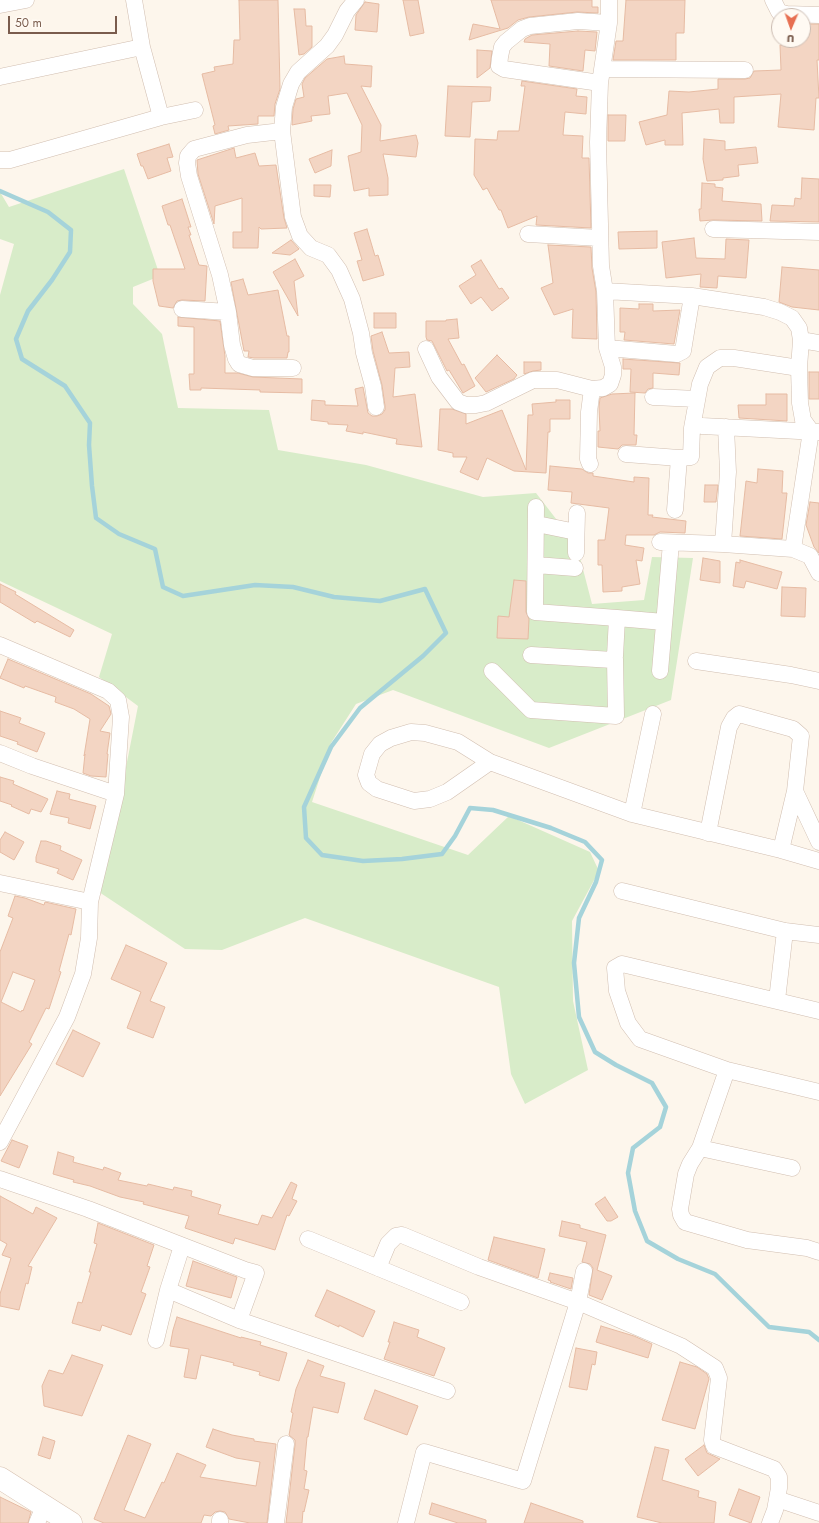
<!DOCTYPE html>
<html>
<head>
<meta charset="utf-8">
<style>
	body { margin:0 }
	#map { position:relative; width:819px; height:1523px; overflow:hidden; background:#fdf6ec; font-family:Jost,sans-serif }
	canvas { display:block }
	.north { position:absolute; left:771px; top:8px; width:40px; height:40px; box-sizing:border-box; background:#fffaf3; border:1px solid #cabbb1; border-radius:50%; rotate:182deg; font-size:11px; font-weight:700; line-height:16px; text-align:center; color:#7a5c4d }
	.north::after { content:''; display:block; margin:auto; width:14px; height:18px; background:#e76f51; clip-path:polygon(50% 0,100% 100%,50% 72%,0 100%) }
	.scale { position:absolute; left:8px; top:16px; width:109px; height:18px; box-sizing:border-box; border:2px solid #7a5c4d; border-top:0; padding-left:5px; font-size:12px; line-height:14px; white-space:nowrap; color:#7a5c4d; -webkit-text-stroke:3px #fffaf3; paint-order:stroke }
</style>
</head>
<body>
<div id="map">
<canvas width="819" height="1523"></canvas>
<div class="north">U</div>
<div class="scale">50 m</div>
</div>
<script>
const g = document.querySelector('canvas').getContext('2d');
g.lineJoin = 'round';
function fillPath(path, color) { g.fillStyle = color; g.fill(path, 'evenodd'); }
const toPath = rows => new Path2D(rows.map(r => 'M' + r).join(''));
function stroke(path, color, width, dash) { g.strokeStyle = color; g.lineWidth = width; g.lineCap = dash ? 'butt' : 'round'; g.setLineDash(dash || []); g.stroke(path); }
fillPath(toPath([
	[124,169,160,276,133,287,133,304,162,334,178,408,269,410,278,450,366,465,483,497,536,493,577,546,592,604,644,600,652,557,693,558,671,700,549,748,393,690,356,704,331,743,312,802,468,855,509,816,590,852,599,871,572,921,573,1001,588,1070,525,1104,511,1074,499,987,305,918,222,950,185,949,93,888,114,828,138,706,99,677,112,634,0,581,0,295,14,244,0,239,0,192,9,207]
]), '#d8ecc9');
stroke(toPath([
	[0,191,48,212,71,230,70,252,52,280,28,311,16,339,22,359,65,386,90,423,89,445,92,486,96,518,119,534,155,549,163,587,183,596,255,585,293,587,334,597,380,601,425,589,446,633,423,656,360,708,331,747,304,807,306,838,322,855,363,861,402,859,442,854,455,836,470,808,493,810,551,828,585,842,602,860,596,882,579,918,574,963,579,1017,595,1052,616,1065,652,1083,666,1107,660,1127,633,1148,628,1173,635,1211,647,1241,678,1259,715,1274,769,1327,809,1332,819,1340]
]), '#a5d3da', 4.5);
const building = toPath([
	[239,0,278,0,280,89,275,104,274,116,258,116,258,124,228,126,229,130,215,134,213,126,215,125,202,74,215,71,214,67,233,64,234,40,240,40,239,0],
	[403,0,418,0,424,33,410,36,403,0],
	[491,0,592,0,592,7,598,7,598,13,577,12,529,17,518,20,508,28,469,40,473,24,500,29,491,0],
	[626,0,685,0,684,33,676,33,676,60,613,60,616,41,623,41,626,0],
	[365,2,379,4,377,32,355,30,356,15,365,2],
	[294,9,305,9,306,26,312,26,312,47,304,54,299,55,294,9],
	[803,24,819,24,819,60,817,60,819,98,816,98,814,130,778,127,781,94,734,97,734,123,720,123,719,109,682,113,683,145,665,145,665,140,646,145,639,122,667,115,669,91,689,92,718,89,718,79,745,79,750,78,754,71,781,70,780,45,792,44,791,40,803,40,803,24],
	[578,31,597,32,595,51,585,50,583,71,549,66,550,44,524,42,525,39,532,35,578,31],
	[477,50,492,51,490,68,477,78,477,50],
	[344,56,345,64,372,66,371,87,361,86,381,125,380,141,416,135,418,143,416,157,383,154,388,178,388,195,369,196,369,188,354,191,348,156,361,152,362,125,347,93,328,96,330,114,311,116,312,121,292,125,293,109,296,99,304,97,302,84,305,78,327,59,344,56],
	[522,81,577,89,576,96,587,97,586,114,565,112,563,135,583,136,582,158,589,158,591,228,536,225,537,216,508,228,501,210,499,210,487,188,483,190,474,175,475,139,497,140,498,131,519,131,525,86,521,86,522,81],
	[448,86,491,87,490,101,472,102,470,137,445,136,448,86],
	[608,115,626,115,625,141,608,141,608,115],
	[704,139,725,141,725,150,756,147,758,163,738,165,739,176,723,178,723,180,707,181,703,159,704,139],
	[169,144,173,157,167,158,171,171,148,179,143,166,141,166,137,154,169,144],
	[234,148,236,158,255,153,259,166,276,165,284,218,287,228,261,229,259,227,258,248,233,248,233,232,242,232,242,198,215,206,214,224,198,174,197,160,234,148],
	[332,150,331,166,315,173,309,159,332,150],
	[802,178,819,179,819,222,770,221,772,205,794,206,795,198,801,199,802,178],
	[702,183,715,184,715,187,723,188,722,201,761,204,762,221,713,220,700,221,699,209,701,209,702,183],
	[314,185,331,185,330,197,314,196,314,185],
	[182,199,191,227,188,227,191,235,189,235,199,265,207,266,205,301,182,300,177,301,173,308,159,306,153,281,153,269,185,269,170,225,168,225,162,206,182,199],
	[367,229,375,256,378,255,384,275,363,281,357,261,362,260,354,233,367,229],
	[657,231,657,248,619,249,618,232,657,231],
	[694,238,696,258,725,259,726,239,749,240,746,278,718,276,717,288,700,287,701,274,666,278,662,242,694,238],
	[291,240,299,249,290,255,272,253,291,240],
	[548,245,591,247,592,268,596,292,597,339,572,338,573,309,554,315,541,288,553,283,548,245],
	[295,259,304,276,294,281,298,316,273,272,295,259],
	[481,260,499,289,502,288,509,298,492,311,481,297,471,304,459,286,476,275,471,266,481,260],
	[782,267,819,270,819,310,792,307,779,302,782,267],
	[243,279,248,295,278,290,287,336,289,336,289,352,288,352,287,358,254,358,248,357,249,351,244,351,231,282,243,279],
	[639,304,653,304,653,311,680,310,674,344,624,340,625,332,620,332,620,308,639,309,639,304],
	[374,313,396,313,396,328,374,328,374,313],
	[178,317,220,321,225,356,225,373,238,373,253,377,302,379,302,393,260,392,260,390,201,388,201,390,190,390,189,374,194,374,194,327,178,326,178,317],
	[457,319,459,338,448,339,462,365,464,364,475,386,463,393,449,370,447,371,432,341,427,340,426,337,426,321,446,321,446,320,457,319],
	[382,332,389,353,409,352,410,367,395,368,393,397,415,394,422,447,396,444,397,439,363,432,363,434,346,431,348,425,328,424,328,422,311,420,312,400,325,401,325,405,358,406,355,389,363,387,368,413,372,416,377,416,382,414,385,410,385,406,382,385,373,351,371,336,382,332],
	[497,355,517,375,514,379,486,392,475,378,497,355],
	[623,359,680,363,679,375,653,373,653,388,648,389,645,393,630,392,631,369,623,369,623,359],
	[524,362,541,362,541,370,533,371,524,374,524,362],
	[809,372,819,372,819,399,809,399,809,372],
	[635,393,634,435,637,435,636,445,622,445,618,449,598,447,598,431,600,431,599,407,600,398,612,394,635,393],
	[766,394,787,394,787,421,739,418,738,405,766,405,766,394],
	[556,400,570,400,570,419,550,419,550,432,548,432,546,473,514,471,487,458,478,480,460,472,467,457,453,457,453,453,438,450,440,409,452,409,466,414,466,424,502,410,526,470,528,415,533,415,532,404,556,402,556,400],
	[550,466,582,469,588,473,593,473,593,476,634,482,634,477,649,478,648,515,653,515,652,517,686,521,685,533,660,532,654,535,626,535,625,545,644,548,642,561,636,560,640,584,622,587,622,591,603,592,602,565,598,565,598,540,605,540,609,508,571,503,572,492,548,490,550,466],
	[758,469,783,471,782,493,787,493,782,539,740,536,746,481,757,483,758,469],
	[705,485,718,485,716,502,704,502,705,485],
	[810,502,819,503,819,553,814,547,806,525,810,502],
	[703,558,720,561,720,583,700,580,703,558],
	[740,560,782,572,777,589,746,581,744,588,733,586,736,562,740,563,740,560],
	[514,580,526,581,526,612,529,619,528,639,497,638,498,616,509,617,514,580],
	[0,584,16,592,15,594,74,630,70,637,37,621,35,623,0,602,0,584],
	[782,587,806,588,805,617,781,616,782,587],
	[8,659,91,694,109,706,111,714,100,731,110,733,107,754,108,754,106,777,91,776,83,773,85,754,84,756,90,719,74,709,55,702,56,697,25,686,24,688,0,678,8,659],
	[0,711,21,718,19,723,45,733,37,752,17,744,18,742,0,736,0,711],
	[0,777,14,781,13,784,48,799,41,812,31,809,29,814,11,806,12,805,0,801,0,777],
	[57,791,70,794,69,799,96,806,90,829,68,823,69,818,50,814,57,791],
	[5,832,24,842,14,860,0,852,0,840,5,832],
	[41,841,46,841,61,846,60,850,82,860,73,880,57,873,59,869,36,862,36,857,41,841],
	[15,896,25,898,44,905,45,902,76,909,71,935,69,934,59,971,61,972,49,1009,46,1008,29,1042,32,1044,0,1096,0,952,13,918,8,916,15,896],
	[13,972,35,980,23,1011,22,1010,21,1012,1,1002,13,972],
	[126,945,167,963,150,1001,165,1007,153,1038,127,1028,141,992,111,979,126,945],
	[73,1030,100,1043,83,1077,56,1064,73,1030],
	[12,1140,28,1146,19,1168,1,1161,12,1140],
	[58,1152,74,1157,73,1162,103,1170,104,1167,121,1173,118,1180,147,1186,148,1184,173,1190,174,1187,192,1191,191,1196,221,1205,218,1214,258,1225,262,1215,272,1218,291,1182,297,1185,292,1199,297,1201,289,1216,287,1215,275,1250,235,1238,233,1244,185,1228,189,1216,143,1204,144,1202,120,1197,90,1186,73,1182,74,1180,53,1174,58,1152],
	[0,1196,33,1214,36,1207,57,1218,28,1266,32,1267,28,1284,26,1283,19,1310,0,1306,0,1294,11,1258,2,1255,7,1244,0,1240,0,1196],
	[605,1197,618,1217,611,1221,607,1221,595,1204,605,1197],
	[562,1221,580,1225,580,1228,606,1235,597,1270,612,1276,602,1300,589,1295,593,1268,590,1264,582,1262,587,1242,559,1236,562,1221],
	[98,1223,154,1245,147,1266,150,1267,141,1292,146,1294,131,1335,102,1325,100,1331,72,1323,78,1302,82,1303,91,1272,89,1272,97,1244,94,1243,98,1223],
	[494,1237,545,1249,538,1278,488,1260,494,1237],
	[193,1261,237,1277,231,1298,186,1286,193,1261],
	[550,1273,573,1278,571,1289,550,1282,551,1281,548,1280,550,1273],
	[327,1290,375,1311,363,1337,339,1325,339,1327,315,1316,327,1290],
	[177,1317,241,1338,241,1337,261,1342,260,1345,287,1353,279,1381,259,1375,260,1372,233,1365,234,1363,201,1355,196,1379,184,1377,189,1349,170,1346,173,1330,177,1317],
	[394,1322,419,1330,417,1337,445,1348,434,1376,384,1359,390,1342,388,1342,394,1322],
	[601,1326,634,1336,652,1344,648,1358,596,1342,601,1326],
	[576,1348,597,1352,595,1365,592,1364,587,1390,569,1387,576,1348],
	[72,1355,103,1365,82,1416,44,1406,42,1386,49,1370,63,1374,72,1355],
	[308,1360,324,1366,320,1376,345,1383,338,1413,313,1407,308,1437,307,1437,304,1470,307,1471,304,1489,309,1490,304,1512,303,1511,302,1523,286,1523,295,1445,295,1440,289,1435,293,1413,291,1412,296,1389,308,1360],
	[680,1362,697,1367,707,1374,709,1379,695,1429,662,1420,680,1362],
	[375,1390,418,1406,407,1435,364,1419,375,1390],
	[213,1429,232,1435,254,1439,254,1441,276,1444,267,1523,250,1523,229,1519,225,1512,220,1511,215,1512,211,1516,204,1515,201,1523,104,1523,94,1519,128,1435,151,1444,124,1510,145,1518,162,1482,164,1483,177,1453,206,1465,200,1477,256,1486,260,1462,236,1458,206,1447,213,1429],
	[43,1437,55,1441,50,1459,38,1455,43,1437],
	[704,1445,707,1453,720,1459,698,1476,685,1459,704,1445],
	[655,1447,669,1450,662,1480,699,1491,698,1497,716,1502,714,1523,662,1523,637,1517,655,1447],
	[739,1489,760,1497,751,1523,729,1515,739,1489],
	[0,1497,31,1512,28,1523,0,1523,0,1497],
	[432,1503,486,1520,486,1523,458,1523,429,1514,432,1503],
	[531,1503,583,1521,583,1523,524,1523,531,1503]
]);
fillPath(building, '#f3d5c3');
stroke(building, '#e6bba3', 1);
const street = toPath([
	[356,0,347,11,335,35,327,46,298,72,291,84,284,107,282,131,293,217,300,236,311,248,328,255,339,270,352,299,361,333,364,353,373,386,376,407],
	[773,0,779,12,786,14,819,15],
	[0,5,26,0],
	[142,47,161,117],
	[602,69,745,70],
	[0,77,142,47,134,0],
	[600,83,504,69,499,66,500,57,502,47,506,42,522,29,530,26,578,21,609,23],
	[0,160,10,160,161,117,195,110],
	[713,229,819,232],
	[528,234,600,238],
	[605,291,692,296,764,307,780,312,792,318,799,328,801,340,799,368,800,403,803,420,811,431,793,549,810,556,819,573],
	[182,309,228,312,232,345,236,359,239,364,253,368,293,368],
	[228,312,220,275,189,176,187,163,188,156,194,149,247,135,282,131],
	[801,340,819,343],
	[607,348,677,354,683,351,692,296],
	[426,349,439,377,458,402,466,405,476,405,486,403,533,380,557,380,592,389,603,388,610,384,613,375,613,367,607,348,605,291,601,266,598,142,600,83,609,23,609,0],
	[653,397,697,399],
	[702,426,818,432],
	[626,454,679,458,691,457,692,428,700,384,707,367,720,358,734,358,799,368],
	[590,464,588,459,589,412,592,389],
	[536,507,535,612,617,618],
	[675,510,679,458],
	[537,524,576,532,576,553,577,513],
	[660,542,723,544,793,549],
	[723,544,728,472,726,427],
	[536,565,575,568],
	[0,645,108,691,118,700,121,717,116,794,90,902,89,938,83,974,67,1017,0,1142],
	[531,655,613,660,615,656,617,618,664,622],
	[696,661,791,675,819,681],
	[492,671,531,710,616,716,615,659],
	[660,671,671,543],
	[0,753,32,766,116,794],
	[490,762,458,742,425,733,411,732,391,738,380,744,372,754,366,775,369,783,377,789,414,801,430,799,447,792,490,762,632,814,781,850,819,861],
	[632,814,653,714],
	[708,833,729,727,734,718,739,714,793,729,801,736,795,791],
	[781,850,795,791,819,842],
	[0,883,90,902],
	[622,891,785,931,819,935],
	[777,1000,785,931],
	[819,1011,622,964,615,968,617,991,628,1023,640,1039,727,1070,819,1092],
	[727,1070,700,1148,792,1168],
	[700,1148,690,1164,686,1174,680,1209,681,1215,685,1222,747,1240,807,1248,819,1252],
	[0,1179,88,1209,245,1270,256,1273,239,1320],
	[308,1239,461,1302],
	[378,1268,388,1244,396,1236,402,1235,479,1267,578,1302,681,1346,715,1368,719,1378,712,1440,714,1446,774,1469,779,1477,779,1488,775,1510,770,1523],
	[168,1290,239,1320,447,1391],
	[156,1340,168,1290,182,1246],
	[777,1499,819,1513],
	[37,1523,44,1506],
	[220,1523,220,1520],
	[276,1523,286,1444],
	[406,1523,424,1452,523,1481,578,1302,584,1271]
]);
const secondary = toPath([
	[0,1478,71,1523]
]);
stroke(street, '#d1beb0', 17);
stroke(secondary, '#d6c0b0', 23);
stroke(street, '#fff', 16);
stroke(secondary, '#fff', 22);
</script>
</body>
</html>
